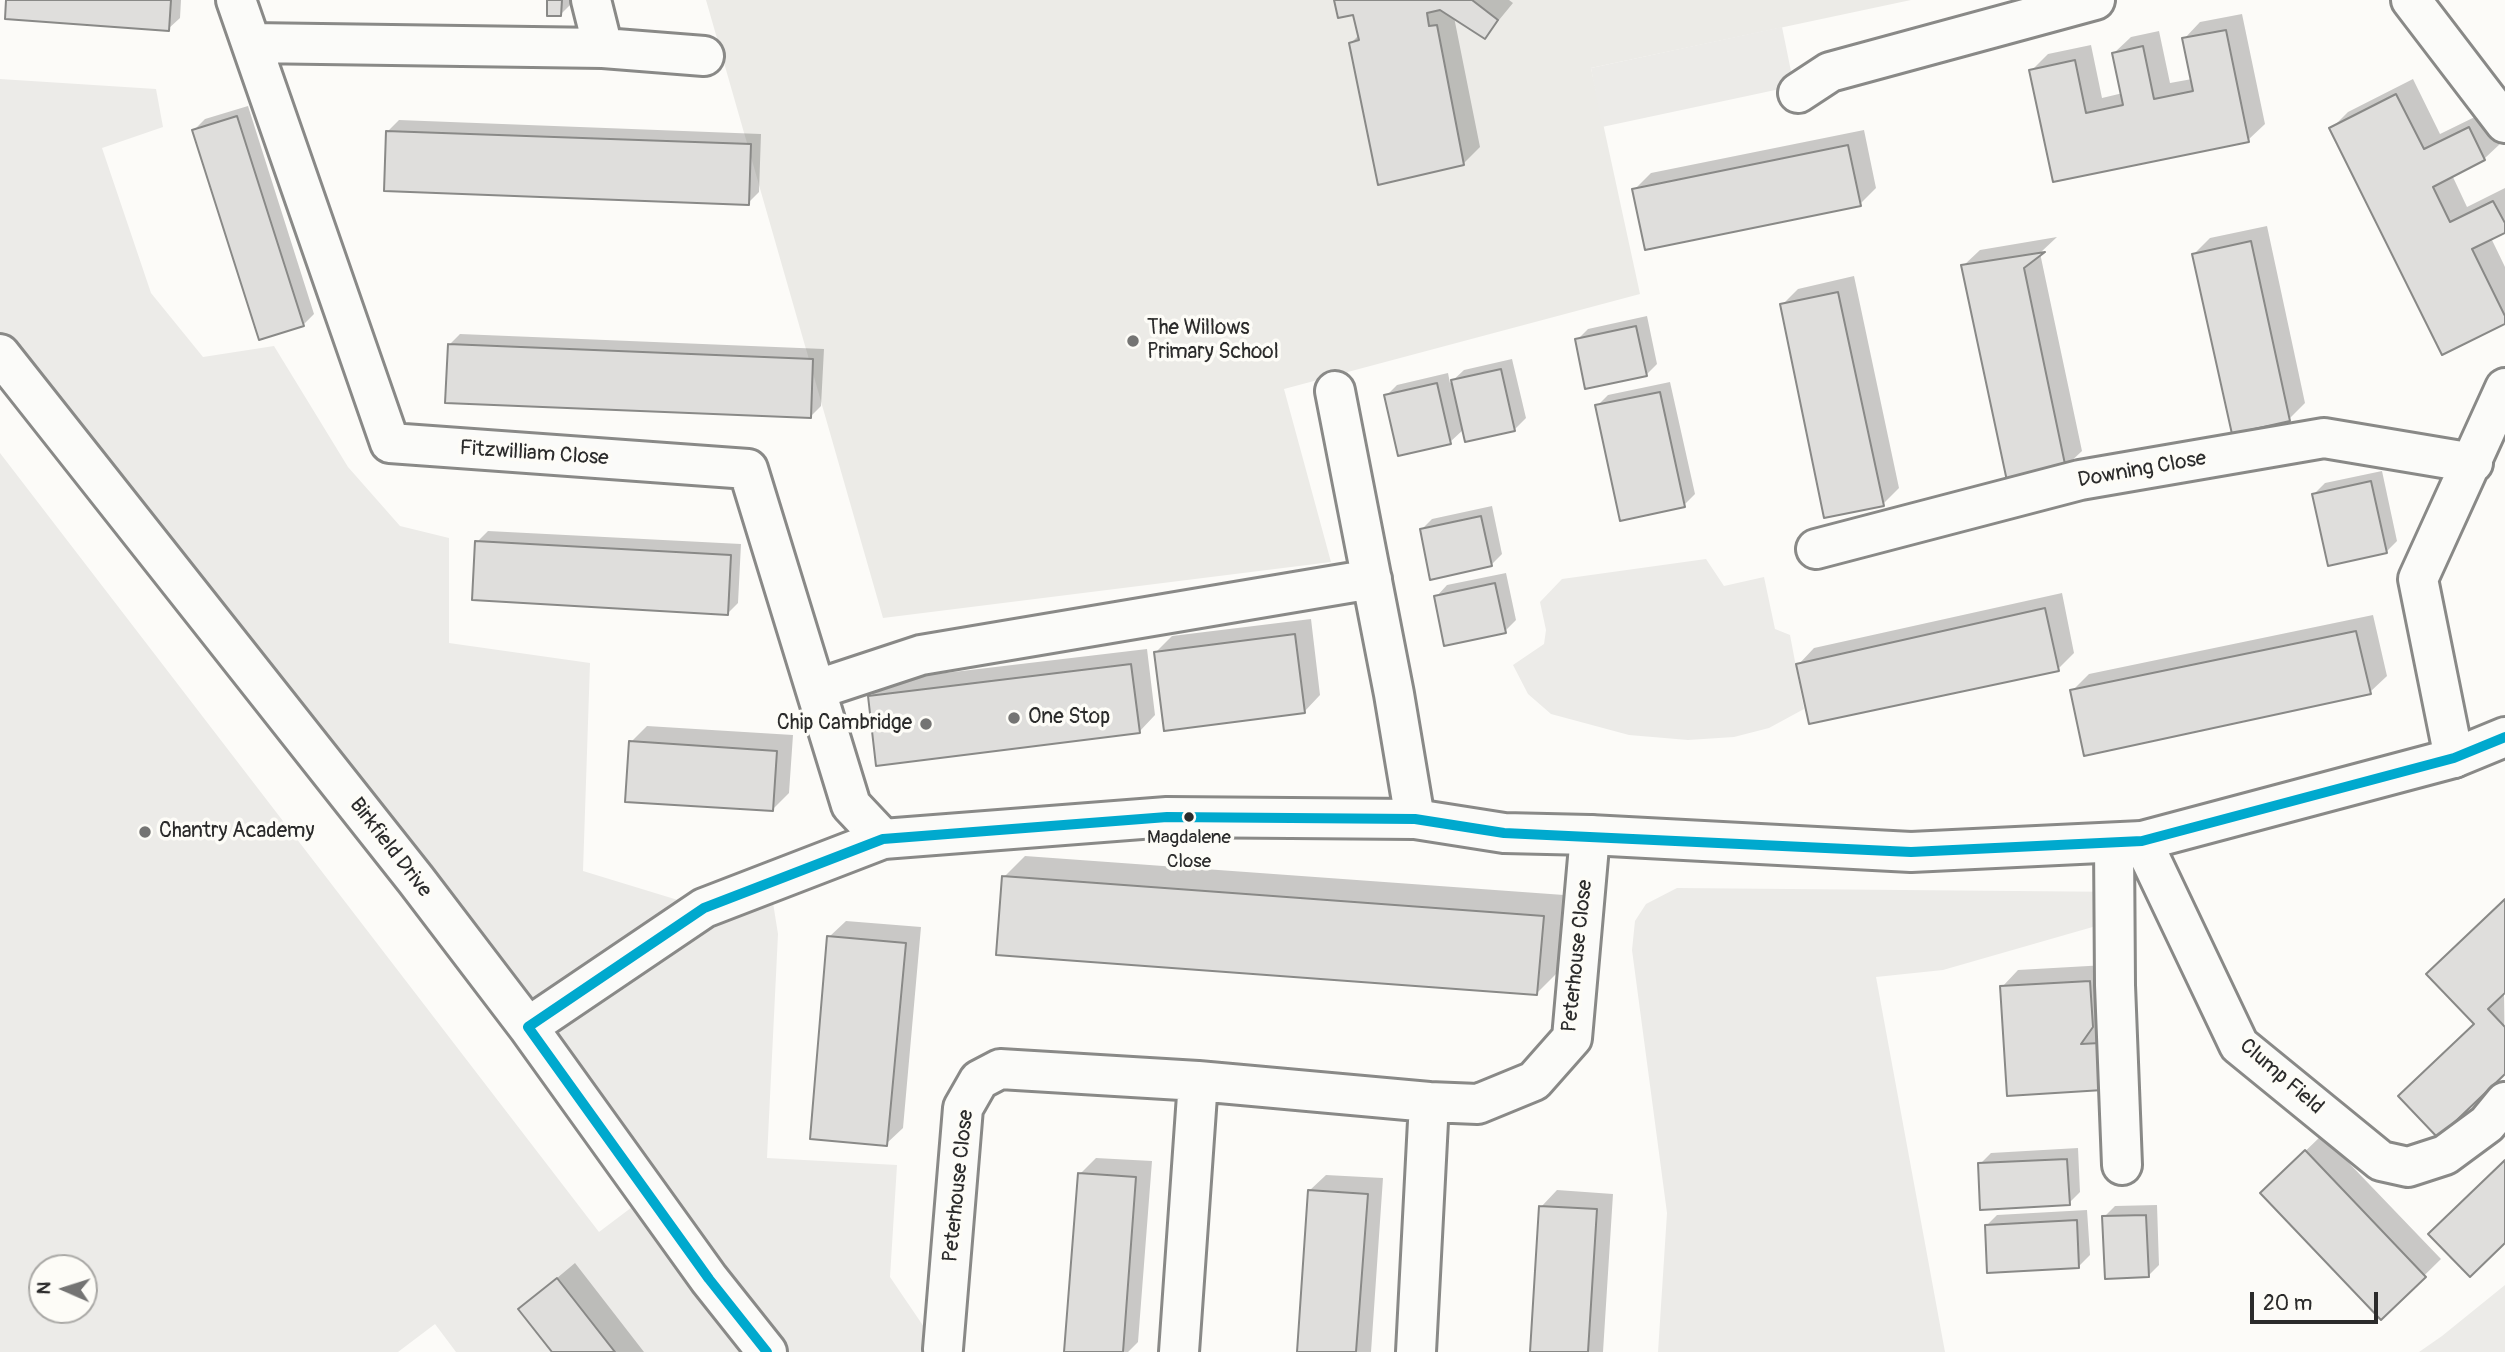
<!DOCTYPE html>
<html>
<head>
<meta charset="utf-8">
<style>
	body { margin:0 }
	#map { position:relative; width:2505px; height:1352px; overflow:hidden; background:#fcfbf8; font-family:Pangolin,sans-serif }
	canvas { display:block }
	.north { position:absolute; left:28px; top:1254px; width:70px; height:70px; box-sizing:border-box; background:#fdfcf7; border:2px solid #a9a8a5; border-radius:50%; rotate:273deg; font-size:19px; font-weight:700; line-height:28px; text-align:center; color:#2b2b2b }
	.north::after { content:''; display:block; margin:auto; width:24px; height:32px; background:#747473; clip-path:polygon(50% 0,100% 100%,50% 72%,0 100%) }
	.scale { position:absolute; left:2250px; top:1292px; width:128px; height:32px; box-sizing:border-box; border:4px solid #2b2b2b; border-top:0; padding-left:9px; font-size:21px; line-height:24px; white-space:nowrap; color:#2b2b2b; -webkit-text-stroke:5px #fdfcf7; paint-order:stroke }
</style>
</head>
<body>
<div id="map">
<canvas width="2505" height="1352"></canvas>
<div class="north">N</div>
<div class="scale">20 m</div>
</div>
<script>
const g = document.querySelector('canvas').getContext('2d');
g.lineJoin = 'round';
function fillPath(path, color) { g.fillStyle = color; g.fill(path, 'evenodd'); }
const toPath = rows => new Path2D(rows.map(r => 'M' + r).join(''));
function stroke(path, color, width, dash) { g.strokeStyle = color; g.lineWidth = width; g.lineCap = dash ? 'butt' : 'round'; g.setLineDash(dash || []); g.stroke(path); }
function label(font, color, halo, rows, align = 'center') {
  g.font = font + ' Pangolin,sans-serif'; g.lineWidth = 7; g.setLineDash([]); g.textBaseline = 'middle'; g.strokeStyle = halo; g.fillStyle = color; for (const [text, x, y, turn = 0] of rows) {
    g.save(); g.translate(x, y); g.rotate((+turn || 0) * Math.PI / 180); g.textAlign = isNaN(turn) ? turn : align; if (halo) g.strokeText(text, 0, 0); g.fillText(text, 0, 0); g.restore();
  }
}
fillPath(toPath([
	[706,0,1911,0,1591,68,1640,294,1284,389,1331,562,883,618]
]), '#ecebe7');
fillPath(toPath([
	[1782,27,1794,86,1602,127,1591,68],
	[0,79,156,89,163,127,102,148,151,293,203,357,274,346,348,467,400,526,449,538,449,643,590,663,583,871,704,908,770,884,778,934,767,1158,897,1165,890,1277,941,1352,456,1352,435,1324,398,1352,0,1352,0,453,599,1232,648,1195,0,354],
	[42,1268,84,1268,84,1310,42,1310],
	[1706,559,1724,586,1764,577,1775,629,1790,635,1804,709,1769,728,1734,737,1688,740,1629,735,1551,714,1528,694,1513,665,1544,644,1546,630,1540,602,1562,579],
	[1677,888,2128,892,2124,918,1943,970,1876,977,1945,1352,1658,1352,1667,1213,1632,950,1635,921,1646,904],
	[2505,1285,2505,1352,2419,1352,2442,1336]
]), '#ecebe8');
fillPath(toPath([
	[8,0,181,0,180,18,168,29],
	[549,0,572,0,572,3,561,14],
	[1336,0,1509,0,1513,3,1485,37,1454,17,1480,147,1463,164,1350,44,1359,35,1354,13],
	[2242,14,2265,124,2248,140,2055,180,2031,71,2048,54,2091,45,2102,98,2123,93,2114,53,2131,37,2159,31,2170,83,2192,79,2184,39,2200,22],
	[2413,79,2440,134,2485,112,2501,143,2484,159,2452,175,2467,207,2505,188,2505,231,2491,238,2505,267,2505,322,2331,129,2348,112],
	[248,106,314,314,303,325,194,130,205,119],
	[399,120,761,134,759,192,748,203,388,131],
	[1864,130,1876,188,1860,204,1634,190,1651,173],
	[2267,226,2305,403,2289,419,2194,254,2210,238],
	[2057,237,2040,253,2082,451,2065,467,1963,266,1980,250],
	[1854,276,1899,488,1883,504,1782,305,1798,289],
	[1647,316,1657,364,1646,375,1577,340,1588,329],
	[460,334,824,349,821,406,810,417,449,345],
	[1512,359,1526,418,1515,429,1464,429,1450,442,1386,396,1397,385,1448,373,1450,383,1464,370],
	[1670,382,1695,494,1684,505,1597,406,1608,395],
	[2382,471,2397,541,2386,552,2314,494,2325,483],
	[1492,506,1502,554,1491,565,1421,530,1432,519],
	[488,531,741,544,738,603,727,614,477,542],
	[1506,573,1516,620,1505,631,1436,597,1447,585],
	[2062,593,2074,653,2058,669,1798,665,1814,648],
	[2373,615,2387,676,2370,692,2072,691,2089,674],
	[1311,619,1320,695,1304,712,1156,652,1172,636],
	[1147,649,1155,715,1139,732,870,697,886,680],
	[647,726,793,735,789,793,773,809,631,742],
	[1025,856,1564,895,1558,972,1537,993,1004,877],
	[2505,901,2504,992,2505,1072,2476,1024],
	[846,921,921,927,903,1128,886,1144,829,937],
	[2106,965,2108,1009,2095,1029,2116,1028,2119,1072,2002,987,2018,970],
	[2322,1135,2441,1259,2381,1318,2262,1193],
	[2078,1148,2080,1192,2069,1203,1980,1164,1991,1153],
	[1096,1158,1152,1161,1138,1342,1128,1352,1066,1352,1080,1174],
	[1326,1175,1383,1178,1371,1352,1298,1352,1309,1191],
	[1557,1190,1613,1194,1603,1352,1531,1352,1541,1207],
	[2157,1205,2159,1265,2148,1276,2104,1217,2115,1206],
	[2087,1210,2090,1255,2079,1266,1986,1226,1997,1215],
	[575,1263,644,1352,554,1352,520,1309]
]), '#0003');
const building = toPath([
	[6,0,171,0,169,31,5,19,6,0],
	[547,0,562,0,561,16,547,16,547,0],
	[1334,0,1472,0,1498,20,1485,39,1440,10,1427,13,1429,26,1437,25,1464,165,1378,185,1349,43,1359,40,1353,15,1338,18,1334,0],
	[2226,30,2249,142,2053,182,2029,70,2075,60,2086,113,2123,105,2112,53,2143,46,2154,99,2193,91,2182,38,2226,30],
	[2396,94,2424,149,2469,127,2485,160,2433,187,2450,222,2493,201,2505,223,2505,233,2472,249,2505,316,2505,324,2442,355,2329,128,2396,94],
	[237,116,304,326,259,340,192,130,237,116],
	[386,131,751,144,749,205,384,191,386,131],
	[1848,145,1861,206,1645,250,1632,189,1848,145],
	[2251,241,2290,421,2232,434,2192,254,2251,241],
	[2045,252,2024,268,2066,469,2007,481,1961,265,2045,252],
	[1838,292,1884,506,1824,518,1780,304,1838,292],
	[1636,326,1647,376,1585,389,1575,339,1636,326],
	[448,344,813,359,811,418,445,403,448,344],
	[1501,369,1515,431,1465,442,1451,380,1501,369],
	[1437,383,1451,444,1398,456,1384,395,1437,383],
	[1660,392,1685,507,1620,521,1595,405,1660,392],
	[2371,481,2387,553,2328,566,2312,494,2371,481],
	[1481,516,1492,566,1430,580,1420,529,1481,516],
	[475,541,731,555,728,615,472,600,475,541],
	[1495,583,1506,633,1444,646,1434,596,1495,583],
	[2045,608,2059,671,1809,724,1796,664,2045,608],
	[2356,631,2371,694,2084,756,2070,690,2356,631],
	[1295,634,1305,713,1164,731,1154,652,1295,634],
	[1131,664,1140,733,876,766,868,696,1131,664],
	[629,741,777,751,773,811,625,802,629,741],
	[1002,876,1544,916,1537,995,996,955,1002,876],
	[2505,899,2505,993,2488,1009,2505,1027,2505,1074,2438,1138,2398,1096,2474,1024,2426,974,2505,899],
	[827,936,906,943,887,1146,810,1139,827,936],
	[2090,981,2093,1027,2081,1044,2100,1043,2103,1090,2007,1096,2000,986,2090,981],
	[2305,1150,2426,1277,2381,1320,2260,1193,2305,1150],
	[2067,1159,2070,1205,1980,1210,1978,1163,2067,1159],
	[2505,1160,2505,1243,2470,1277,2428,1234,2505,1160],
	[1078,1173,1136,1177,1123,1352,1064,1352,1078,1173],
	[1308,1190,1368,1194,1356,1352,1297,1352,1308,1190],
	[1539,1206,1597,1209,1588,1352,1530,1352,1539,1206],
	[2146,1215,2149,1277,2105,1279,2102,1216,2146,1215],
	[2077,1220,2079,1268,1987,1273,1985,1225,2077,1220],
	[557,1278,615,1352,552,1352,518,1309,557,1278]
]);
fillPath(building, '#dfdedc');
stroke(building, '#898987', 2);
const minor = toPath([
	[236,0,390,443,748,469,851,805,883,839],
	[2411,0,2505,123],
	[251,43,603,48,591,0],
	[603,48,704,56],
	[1798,93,1830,72,2095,0],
	[1335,391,1394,694,1415,819],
	[1816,549,2080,480,2324,438,2473,463],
	[818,689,921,655,1372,579],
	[2454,758,2418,579,2505,388],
	[2142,841,2239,1045,2381,1161,2408,1167,2445,1155,2487,1124,2505,1102],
	[2114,843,2115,985,2122,1165],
	[943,1349,963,1108,979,1080,1000,1069,1198,1081,1429,1102],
	[1179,1352,1198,1081],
	[1416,1352,1429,1102,1478,1104,1534,1081,1572,1038,1590,835]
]);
const tertiary = toPath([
	[0,354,416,880,528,1027,709,1279,767,1352],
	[528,1027,704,908,883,839,1167,817,1415,819,1504,833,1590,835,1911,852,2142,841,2454,758,2505,737]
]);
stroke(minor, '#898987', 44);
stroke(tertiary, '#898987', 44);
stroke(minor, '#fbfbf9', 38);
stroke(tertiary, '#fbfbf9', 38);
stroke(toPath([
	[528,1027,704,908,883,839,1167,817,1415,819,1504,833,1911,852,2142,841,2454,758,2505,737],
	[528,1027,709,1279,767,1352]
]), '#00a9ce', 10);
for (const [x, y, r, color] of [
	[1133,341,7,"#747473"],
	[1014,718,7,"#747473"],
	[926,724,7,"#747473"],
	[1189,817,6,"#2b2b2b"],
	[145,832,7,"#747473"]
]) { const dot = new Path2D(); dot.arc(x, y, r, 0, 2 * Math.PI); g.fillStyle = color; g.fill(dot); stroke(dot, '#fdfcf7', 2.5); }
label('19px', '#2b2b2b', '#fdfcf7', [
	["Magdalene",1189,838],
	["Close",1189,862]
]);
label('21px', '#2b2b2b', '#fdfcf7', [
	["The Willows",1147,329],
	["Primary School",1147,353],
	["One Stop",1028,718],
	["Chip Cambridge",912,724,"right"],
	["Chantry Academy",159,832]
], 'left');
label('21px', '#2b2b2b', '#fdfcf7', [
	["Fitzwilliam Close",534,454,4],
	["Downing Close",2142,470,-10],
	["Birkfield Drive",390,848,52],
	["Peterhouse Close",1578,956,-84],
	["Clump Field",2281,1077,41],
	["Peterhouse Close",959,1186,-84]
]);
</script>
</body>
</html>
